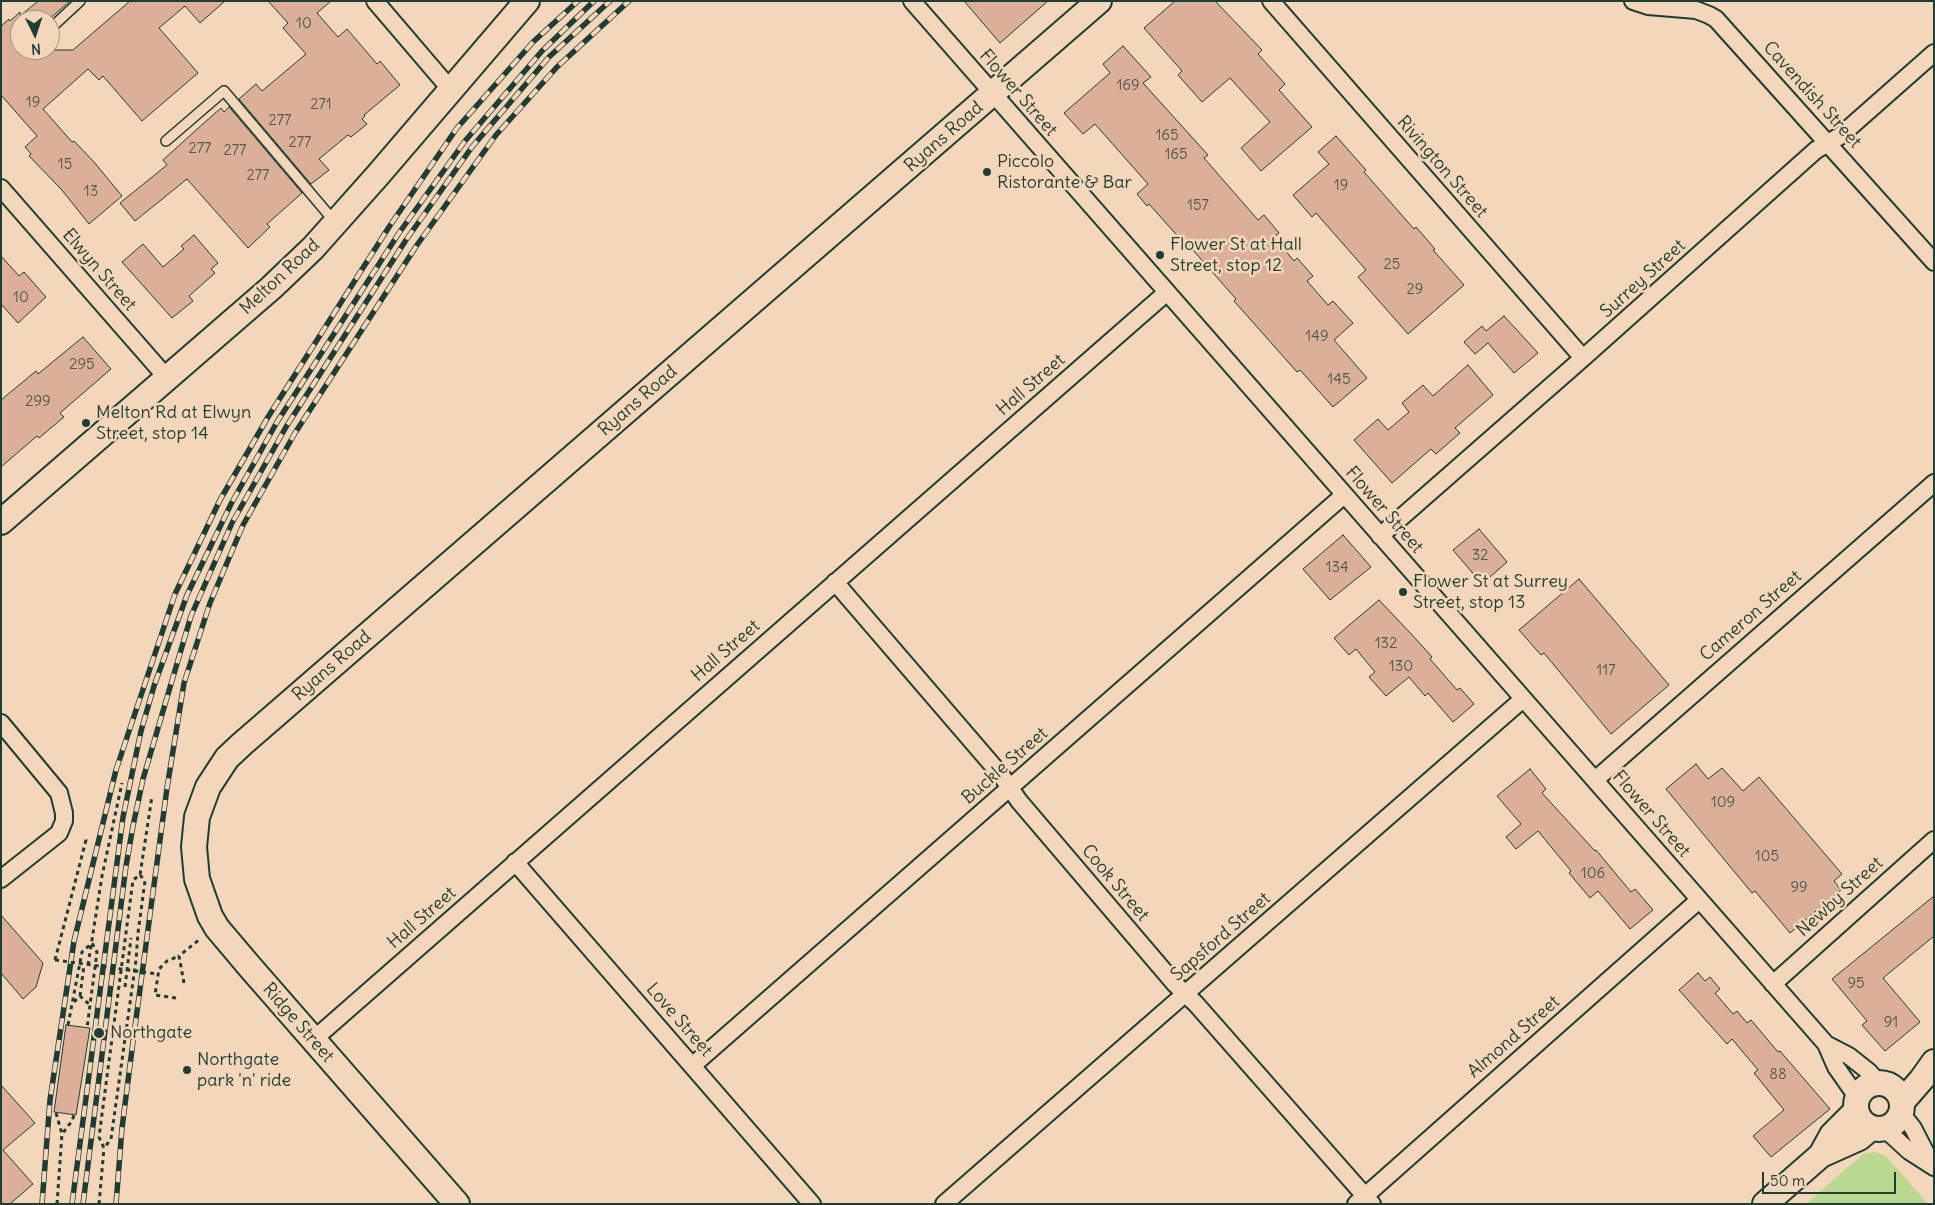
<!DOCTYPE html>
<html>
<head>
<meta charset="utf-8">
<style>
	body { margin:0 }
	#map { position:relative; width:1935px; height:1205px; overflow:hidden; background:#f4d6ba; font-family:Delius,sans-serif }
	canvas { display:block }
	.frame { position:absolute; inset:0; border:2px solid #1f3d34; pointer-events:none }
	.north { position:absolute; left:10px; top:10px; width:50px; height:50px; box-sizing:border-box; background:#f4d6ba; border:1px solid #9f9984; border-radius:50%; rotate:176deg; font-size:14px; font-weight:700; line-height:20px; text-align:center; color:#1f3d34 }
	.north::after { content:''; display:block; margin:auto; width:18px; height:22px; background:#1f3d34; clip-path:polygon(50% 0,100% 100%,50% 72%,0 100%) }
	.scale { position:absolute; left:1762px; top:1172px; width:134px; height:22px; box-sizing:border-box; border:2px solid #1f3d34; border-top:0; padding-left:6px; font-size:15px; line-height:18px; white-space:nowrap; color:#1f3d34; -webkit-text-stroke:4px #f4d6ba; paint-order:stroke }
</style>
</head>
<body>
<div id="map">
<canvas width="1935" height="1205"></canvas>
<div class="frame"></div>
<div class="north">N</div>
<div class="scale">50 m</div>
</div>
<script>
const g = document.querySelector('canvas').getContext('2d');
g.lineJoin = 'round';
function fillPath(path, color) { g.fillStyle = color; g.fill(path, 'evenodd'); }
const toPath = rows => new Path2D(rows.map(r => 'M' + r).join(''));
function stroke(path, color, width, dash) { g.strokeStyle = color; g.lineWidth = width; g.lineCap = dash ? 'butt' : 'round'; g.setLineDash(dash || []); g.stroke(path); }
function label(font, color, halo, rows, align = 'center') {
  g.font = font + ' Delius,sans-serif'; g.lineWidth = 5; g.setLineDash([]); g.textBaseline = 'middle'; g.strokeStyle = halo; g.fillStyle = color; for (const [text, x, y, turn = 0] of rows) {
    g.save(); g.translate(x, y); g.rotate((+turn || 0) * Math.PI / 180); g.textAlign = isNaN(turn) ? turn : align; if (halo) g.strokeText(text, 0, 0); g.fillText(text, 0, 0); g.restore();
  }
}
fillPath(toPath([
	[1875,1152,1885,1155,1928,1204,1806,1204,1863,1154]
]), '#bbd890');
const building = toPath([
	[38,1,70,1,48,20,20,20,20,50,73,50,130,1,225,1,200,23,185,6,159,28,198,73,142,121,103,76,99,80,88,69,43,109,72,142,74,141,94,162,122,196,89,224,61,189,29,156,31,154,25,147,37,136,1,95,1,26,9,19,10,21,20,12,20,16,38,1],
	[268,1,331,1,317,13,338,37,347,29,377,64,380,61,400,85,364,115,365,116,362,119,367,124,351,137,348,135,319,159,329,170,311,184,239,99,256,84,262,91,306,54,283,28,288,23,268,1],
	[964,1,1048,1,1000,43,964,1],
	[1175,1,1215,1,1262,50,1258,54,1285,84,1279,90,1312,127,1261,171,1241,148,1270,122,1230,78,1202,102,1178,75,1182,71,1144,28,1175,1],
	[1123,46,1151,77,1143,83,1208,155,1204,158,1258,220,1264,215,1279,233,1274,237,1294,261,1297,258,1313,276,1307,281,1328,305,1333,301,1353,323,1334,340,1367,378,1333,407,1300,370,1297,372,1234,301,1236,299,1185,241,1183,242,1149,204,1147,206,1137,194,1148,184,1095,124,1083,134,1064,113,1110,73,1103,64,1123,46],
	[229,107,302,193,267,224,270,227,248,248,187,179,135,221,120,203,167,165,163,160,205,122,221,108,224,112,229,107],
	[1336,136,1366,170,1364,172,1414,229,1416,227,1435,249,1433,250,1464,285,1408,334,1358,277,1366,270,1316,213,1312,217,1293,195,1329,164,1318,152,1336,136],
	[194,235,218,263,211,269,215,273,189,296,193,301,172,318,122,262,143,244,163,267,184,249,181,246,194,235],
	[1,256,19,276,24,272,46,297,18,323,1,304,1,256],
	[1504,316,1538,353,1514,373,1488,343,1475,354,1464,342,1482,326,1486,331,1504,316],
	[83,337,111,369,60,413,64,417,39,438,37,436,1,467,1,400,36,371,38,374,83,337],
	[1468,365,1493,395,1455,428,1460,433,1436,454,1431,449,1392,483,1354,440,1378,419,1388,430,1409,412,1402,403,1423,385,1433,396,1468,365],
	[1479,529,1507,562,1482,584,1453,550,1479,529],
	[1343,535,1371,567,1330,600,1303,569,1343,535],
	[1579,579,1669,685,1611,734,1544,653,1541,655,1519,630,1579,579],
	[1379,600,1415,638,1432,657,1430,659,1457,690,1460,688,1474,704,1453,722,1428,693,1425,696,1409,677,1386,696,1369,677,1375,672,1356,649,1349,655,1334,638,1379,600],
	[1696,764,1708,779,1722,768,1743,791,1759,777,1842,874,1834,881,1841,890,1790,933,1755,891,1752,893,1666,789,1696,764],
	[1530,769,1546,789,1542,793,1595,851,1596,850,1631,892,1635,889,1653,910,1630,929,1598,891,1590,898,1569,873,1571,871,1538,831,1516,849,1506,837,1521,824,1497,796,1530,769],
	[1934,896,1934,936,1883,978,1920,1022,1885,1051,1862,1025,1867,1021,1832,979,1934,896],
	[1,915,43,963,36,987,23,999,1,973,1,915],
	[1698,973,1705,981,1710,977,1720,989,1715,993,1733,1014,1737,1011,1747,1023,1751,1020,1778,1052,1780,1051,1830,1109,1771,1157,1753,1136,1784,1110,1754,1073,1758,1070,1732,1039,1727,1044,1679,990,1698,973],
	[66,1025,90,1028,76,1115,54,1112,66,1025],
	[1,1085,35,1123,3,1150,33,1184,10,1204,1,1204,1,1085]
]);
fillPath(building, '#dcaf99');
stroke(building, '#1f3d34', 1);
const lane = toPath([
	[51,28,80,1],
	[166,141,224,91,334,221]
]);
const street = toPath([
	[375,1,451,90],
	[912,1,1826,1044,1836,1067,1857,1097],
	[1271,1,1583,358],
	[1633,1,1648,6,1696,10,1709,15,1716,19,1934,262],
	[1,188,167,378],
	[1380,536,1583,358,1816,150,1840,136,1934,53],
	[835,582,1001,775,1019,801,1175,984,1196,1004,1372,1204],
	[1,723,59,793,64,813,64,821,59,833,1,879],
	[1595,780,1934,483],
	[515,862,812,1204],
	[1773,984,1934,840],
	[313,1040,1166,293],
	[1826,1044,1849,1056,1868,1071,1878,1082],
	[692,1066,1344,495],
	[1901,1113,1913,1128,1932,1165],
	[1885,1129,1909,1151,1934,1167],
	[944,1204,1523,699],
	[1356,1204,1699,900]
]);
const secondary = toPath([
	[1,522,271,288,313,248,378,175,527,1],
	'1856 1106a23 23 0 1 1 46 0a23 23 0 1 1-46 0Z',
	[1902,1102,1922,1079,1934,1062],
	[1821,1155,1859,1138,1871,1128],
	[457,1204,250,967,217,928,210,916,197,879,194,847,197,817,208,787,227,758,242,744,1099,1],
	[1765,1204,1821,1155,1832,1135,1856,1111]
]);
stroke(lane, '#1f3d34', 12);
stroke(street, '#1f3d34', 20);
stroke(secondary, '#1f3d34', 28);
stroke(toPath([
	[140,875,145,881,138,933,136,960,111,1139,104,1148,99,1137,133,880,140,875,152,796],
	[55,960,86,840,83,838],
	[88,965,102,876,122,783],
	[184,983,179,956,200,939],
	[125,987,131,938],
	[80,996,84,965],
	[176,998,155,995,159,969,167,961,179,956],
	[74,1002,80,996,90,1005],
	[68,1025,82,952,92,943,97,952,87,1028],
	[56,1113,62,1134,72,1121,74,1115],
	[57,1204,62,1134],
	[99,1204,104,1148]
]), '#1f3d34', 3, [4, 4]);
stroke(lane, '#f4d6ba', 9);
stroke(street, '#f4d6ba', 16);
stroke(secondary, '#f4d6ba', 24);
const rail = toPath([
	[42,1204,50,1100,74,941,116,770,175,594,220,500,268,417,389,227,457,128,533,42,578,1],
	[72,1204,123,817,141,731,154,686,187,595,231,504,277,422,399,233,465,141,542,51,594,1],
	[83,1204,126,866,133,826,143,779,191,616,232,523,286,427,406,240,472,147,549,57,610,1],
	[116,1204,122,1128,134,1034,167,788,184,683,210,603,243,525,295,433,417,245,496,135,557,67,629,1]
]);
stroke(rail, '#1f3d34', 5.5);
stroke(rail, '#f4d6ba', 4, [11]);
stroke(toPath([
	[55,960,158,974]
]), '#1f3d34', 3, [4, 4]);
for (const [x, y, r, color] of [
	[987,172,5,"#1f3d34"],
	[1160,255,5,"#1f3d34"],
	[86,423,5,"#1f3d34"],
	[1403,592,5,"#1f3d34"],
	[99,1033,6,"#1f3d34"],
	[187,1070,5,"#1f3d34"]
]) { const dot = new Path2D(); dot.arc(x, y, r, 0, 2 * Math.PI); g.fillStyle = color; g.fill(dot); stroke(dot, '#f4d6ba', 2); }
label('15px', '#4e5a4d', null, [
	["10",304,24],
	["169",1128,86],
	["19",33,103],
	["271",321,105],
	["277",280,121],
	["165",1167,136],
	["277",300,143],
	["277",200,149],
	["277",235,151],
	["165",1176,155],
	["15",65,165],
	["277",258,176],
	["19",1341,186],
	["13",91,192],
	["157",1198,206],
	["25",1392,265],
	["29",1415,290],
	["10",21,298],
	["149",1317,337],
	["295",82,365],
	["145",1339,380],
	["299",38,402],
	["32",1480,556],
	["134",1337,568],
	["132",1386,644],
	["130",1401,667],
	["117",1606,671],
	["109",1723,803],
	["105",1767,857],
	["106",1593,874],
	["99",1799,888],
	["95",1856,984],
	["91",1891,1023],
	["88",1778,1075]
]);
label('18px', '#1f3d34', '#f4d6ba', [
	["Flower Street",1018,93,49],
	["Cavendish Street",1812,95,48],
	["Ryans Road",944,137,-41],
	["Rivington Street",1442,167,49],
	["Elwyn Street",99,270,49],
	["Melton Road",280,277,-43],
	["Surrey Street",1643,279,-42],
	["Hall Street",1031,385,-41],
	["Ryans Road",638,401,-41],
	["Flower Street",1384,510,49],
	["Cameron Street",1751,616,-41],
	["Hall Street",726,651,-41],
	["Ryans Road",332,666,-41],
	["Buckle Street",1005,766,-41],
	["Flower Street",1651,814,49],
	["Cook Street",1115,883,50],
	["Newby Street",1840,897,-42],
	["Hall Street",422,918,-41],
	["Sapsford Street",1221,937,-41],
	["Love Street",679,1020,49],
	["Ridge Street",298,1023,49],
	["Almond Street",1514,1037,-41]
]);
label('18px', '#1f3d34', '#f4d6ba', [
	["Piccolo",997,162],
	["Ristorante & Bar",997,183],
	["Flower St at Hall",1170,245],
	["Street, stop 12",1170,266],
	["Melton Rd at Elwyn",96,413],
	["Street, stop 14",96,434],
	["Flower St at Surrey",1413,582],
	["Street, stop 13",1413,603],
	["Northgate",110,1033],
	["Northgate",197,1060],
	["park 'n' ride",197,1081]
], 'left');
</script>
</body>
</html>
